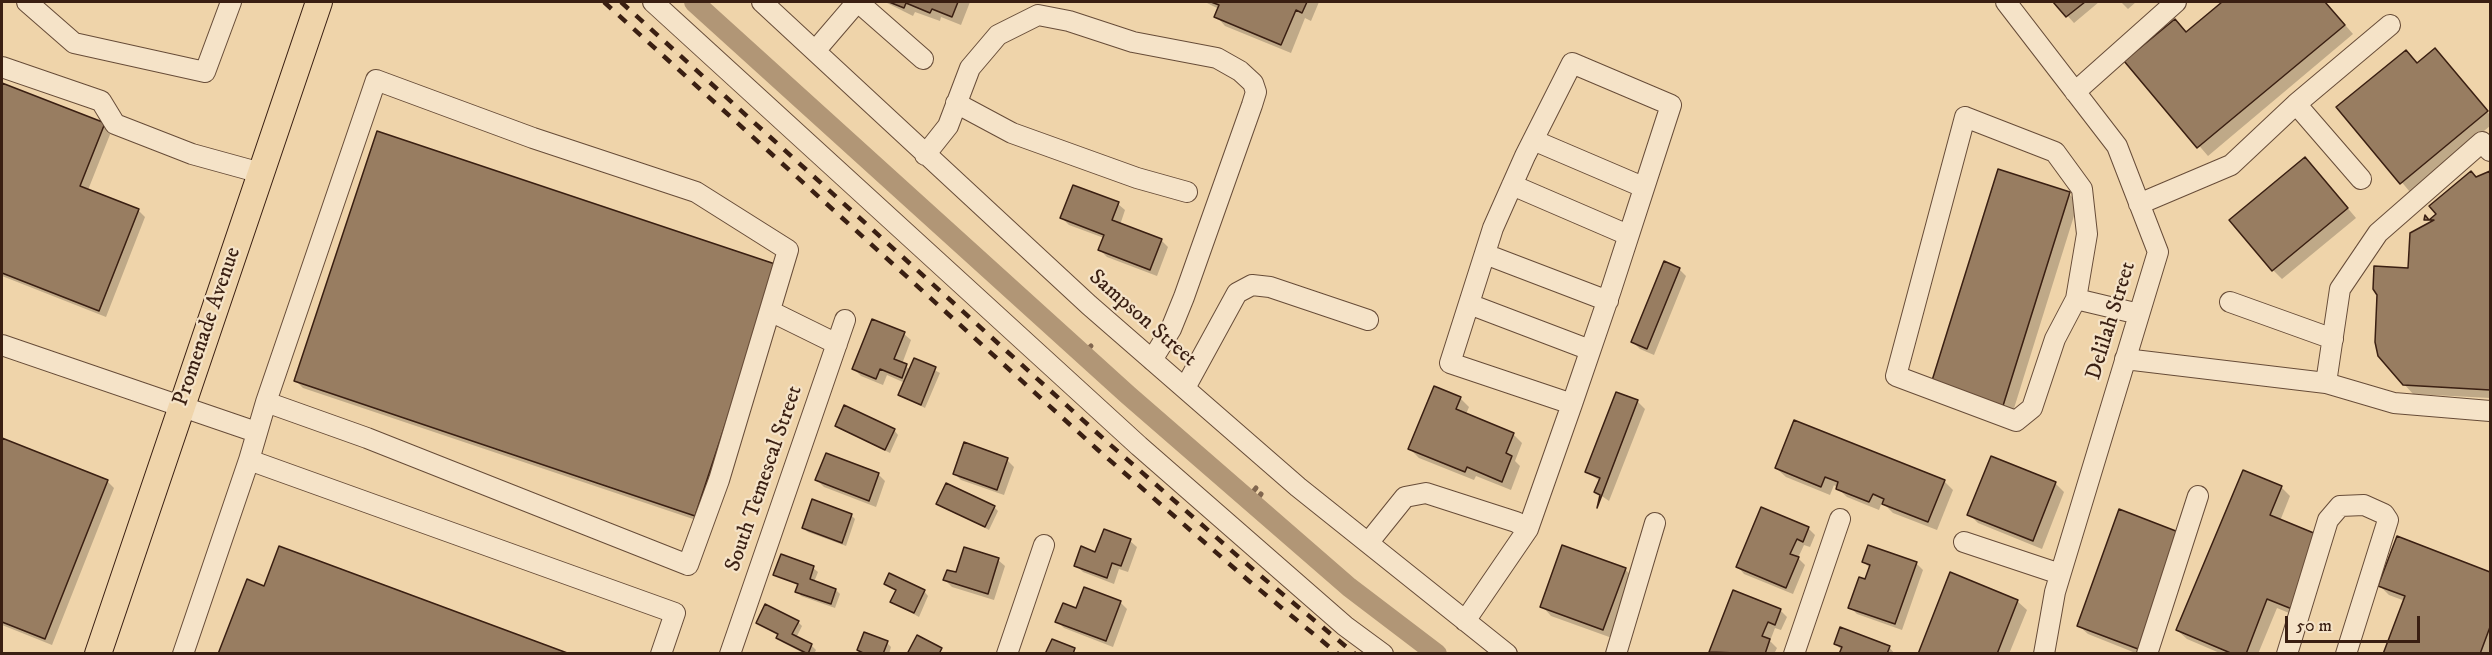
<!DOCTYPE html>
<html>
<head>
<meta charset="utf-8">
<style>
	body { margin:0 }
	#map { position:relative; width:2492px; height:655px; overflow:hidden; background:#efd4aa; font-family:"IM FELL DW Pica",serif }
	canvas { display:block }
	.frame { position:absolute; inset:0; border:3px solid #3a1f12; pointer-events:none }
	.scale { position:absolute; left:2285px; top:616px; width:135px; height:27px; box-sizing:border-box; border:3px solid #3a1f12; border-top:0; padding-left:8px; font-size:18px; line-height:21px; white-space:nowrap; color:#3a1f12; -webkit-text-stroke:4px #f5e3c8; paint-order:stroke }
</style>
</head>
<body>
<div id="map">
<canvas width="2492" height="655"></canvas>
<div class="frame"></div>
<div class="scale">50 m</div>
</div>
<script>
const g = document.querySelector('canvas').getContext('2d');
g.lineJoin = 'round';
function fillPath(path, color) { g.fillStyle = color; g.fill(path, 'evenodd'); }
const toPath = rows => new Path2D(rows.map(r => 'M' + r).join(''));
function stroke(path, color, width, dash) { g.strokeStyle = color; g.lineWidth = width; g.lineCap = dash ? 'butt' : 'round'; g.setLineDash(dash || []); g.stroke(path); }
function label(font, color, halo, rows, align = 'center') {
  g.font = font + ' "IM FELL DW Pica",serif'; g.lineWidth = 4.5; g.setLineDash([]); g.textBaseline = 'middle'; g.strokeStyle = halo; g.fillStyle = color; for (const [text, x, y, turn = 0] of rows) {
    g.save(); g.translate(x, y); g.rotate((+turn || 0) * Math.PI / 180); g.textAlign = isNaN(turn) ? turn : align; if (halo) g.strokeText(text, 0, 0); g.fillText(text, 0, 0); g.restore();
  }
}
fillPath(toPath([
	[885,2,970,2,961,25,941,17,940,21,915,12,913,16],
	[1205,2,1319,2,1311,21,1305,18,1291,53,1225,26,1216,16,1219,9],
	[2055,2,2099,2,2074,23],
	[2121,2,2136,2,2128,9],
	[2224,2,2325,2,2353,34,2208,156,2126,61,2186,33],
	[2435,50,2490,115,2490,126,2410,192,2339,107,2406,52,2418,64],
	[2,84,104,125,111,132,88,190,138,210,145,217,106,317,2,276],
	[2314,168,2356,218,2282,279,2273,270],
	[2490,172,2490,398,2413,394,2404,384,2410,270,2433,222,2430,220,2476,178],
	[2069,194,2078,203,2011,418,1941,396],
	[1118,204,1125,210,1120,225,1161,240,1168,247,1157,276,1107,257,1100,250,1104,238,1069,225,1062,218],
	[777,266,702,522,303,388,296,381],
	[1679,269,1686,276,1654,355,1640,349,1633,342],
	[904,334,911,340,902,364,911,370,915,360,940,373,925,408,900,395,905,383,887,375,883,385,861,376,854,369],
	[1617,394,1638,402,1645,409,1609,501,1596,492,1600,481,1587,472],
	[1460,398,1469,407,1466,414,1513,434,1522,443,1515,461,1520,466,1511,490,1476,476,1474,480,1419,458,1410,449],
	[836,426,894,430,898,435,890,453],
	[2,440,107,481,114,488,52,645,2,625],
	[1007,460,1014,467,1004,495,961,480,954,473],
	[1776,468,1944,481,1953,490,1937,530,1893,513,1882,502,1879,510,1847,497,1834,485,1830,495,1786,477],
	[878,474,885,481,876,507,824,487,817,480],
	[2055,483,2064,492,2042,549,1978,523,1969,514],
	[2281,487,2290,496,2280,521,2301,618,2277,608,2258,654,2222,654,2187,639,2177,630],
	[938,503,994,507,998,511,989,530],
	[2120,511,2148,654,2138,654,2088,634,2078,625],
	[851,515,855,519,846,546,808,532,803,528],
	[1808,528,1815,535,1810,547,1804,545,1798,558,1805,565,1793,594,1744,574,1738,567],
	[2398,538,2490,574,2490,654,2385,654,2405,601,2389,595,2380,586],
	[1130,541,1137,547,1128,572,1119,569,1114,584,1083,572,1076,565],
	[998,560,1005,566,994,600,952,587,945,580],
	[1864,562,1916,563,1923,570,1902,630,1857,614,1850,607,1870,568],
	[813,568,818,572,814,582,836,590,840,594,835,608,801,596,797,591,799,586,775,574],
	[1625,569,1634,579,1612,638,1551,616,1542,606],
	[886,584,924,591,928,596,919,617,892,602,897,591],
	[2017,601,2027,610,2009,654,1920,654],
	[1120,602,1127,609,1113,647,1064,628,1057,621,1077,610],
	[1780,610,1787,617,1781,630,1775,628,1770,641,1777,648,1774,654,1711,652],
	[798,622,802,626,796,638,811,645,816,650,814,654,805,654,782,642,779,636,757,623],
	[887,643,891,647,889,654,862,654,859,650],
	[1835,644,1889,647,1895,654,1841,654,1842,650]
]), '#0003');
stroke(toPath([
	[1083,354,1091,346],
	[1248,498,1256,488],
	[1254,504,1261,494]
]), '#81664e', 5);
stroke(toPath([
	[694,2,1128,395,1349,587,1437,654]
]), '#b19676', 20);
const building = toPath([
	[889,2,958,2,952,17,932,9,930,13,906,3,904,8,889,2],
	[1211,2,1307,2,1302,13,1296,10,1281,45,1214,17,1219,5,1211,2],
	[2053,2,2085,2,2066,17,2053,2],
	[2222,2,2325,2,2345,25,2197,148,2124,61,2175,19,2186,32,2222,2],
	[2435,48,2488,111,2400,184,2336,107,2406,50,2417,63,2435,48],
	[2,83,105,123,80,186,139,209,99,311,2,273,2,83],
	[377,131,778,265,695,516,294,381,377,131],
	[2305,157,2348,208,2272,271,2229,220,2305,157],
	[1998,169,2070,192,2002,409,1930,387,1998,169],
	[2471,171,2476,177,2490,171,2490,390,2403,385,2378,356,2375,342,2377,295,2373,289,2374,266,2408,268,2410,233,2434,220,2424,220,2425,215,2429,220,2436,214,2429,206,2471,171],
	[1073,185,1119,202,1112,220,1162,239,1150,270,1098,250,1104,235,1060,218,1073,185],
	[1664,261,1680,268,1647,349,1631,342,1664,261],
	[872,319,905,332,894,359,907,364,902,378,880,369,876,379,852,369,872,319],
	[914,358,936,367,921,405,898,395,914,358],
	[1434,386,1461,397,1456,409,1514,433,1506,453,1512,456,1502,482,1467,467,1465,472,1408,449,1434,386],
	[1616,392,1638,400,1597,508,1600,495,1594,492,1600,478,1585,472,1616,392],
	[844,405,895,429,885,450,835,426,844,405],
	[1794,420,1945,480,1928,522,1882,504,1884,499,1873,494,1869,502,1836,489,1838,482,1825,477,1821,487,1775,468,1794,420],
	[2,438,108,480,45,639,2,622,2,438],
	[964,442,1008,458,997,490,953,474,964,442],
	[826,453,879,473,869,501,815,480,826,453],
	[1991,456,2056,482,2033,541,1967,515,1991,456],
	[2243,470,2282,486,2270,515,2321,536,2292,609,2267,599,2246,654,2233,654,2176,630,2243,470],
	[946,483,995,506,985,527,936,504,946,483],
	[812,499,852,514,842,543,802,528,812,499],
	[1761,507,1809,527,1803,542,1797,539,1790,554,1799,557,1786,588,1736,567,1761,507],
	[2119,509,2181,533,2138,649,2077,626,2119,509],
	[1104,529,1131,539,1121,566,1112,563,1107,578,1074,566,1081,546,1095,552,1104,529],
	[2397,536,2490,572,2490,627,2480,654,2383,654,2405,596,2378,586,2397,536],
	[1562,545,1626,568,1603,630,1540,607,1562,545],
	[1868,545,1917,562,1895,624,1848,608,1859,577,1865,579,1870,565,1862,562,1868,545],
	[279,546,570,654,218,654,247,579,264,586,279,546],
	[964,547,999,558,988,594,943,580,947,570,956,572,964,547],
	[781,554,814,566,810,579,836,589,831,604,795,592,798,584,773,575,781,554],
	[1950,572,2018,600,1997,654,1918,654,1950,572],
	[889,573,925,590,914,613,890,602,896,590,884,584,889,573],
	[1084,587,1121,601,1106,641,1055,622,1063,603,1076,608,1084,587],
	[1733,590,1781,609,1775,625,1768,622,1762,636,1770,639,1765,654,1709,652,1733,590],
	[765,604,799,621,792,634,812,644,808,654,776,638,778,634,756,623,765,604],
	[1840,627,1890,646,1887,654,1839,654,1842,647,1834,644,1840,627],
	[864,632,888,641,883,654,865,654,857,650,864,632],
	[917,635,942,648,939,654,907,654,917,635],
	[1052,639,1075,648,1073,654,1045,654,1052,639]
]);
fillPath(building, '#987d61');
stroke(building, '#3a1f12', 1.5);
const minor = toPath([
	[27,2,74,43,205,72,231,2],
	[653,2,1139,446,1345,626,1383,654],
	[762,2,1089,305,1298,487,1507,654],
	[858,2,923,59],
	[2006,2,2117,146,2158,252,2055,592,2044,654],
	[815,51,857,2],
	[2,67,101,101,115,124,192,154,261,173],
	[2075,92,2176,2],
	[956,103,1012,133,1137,178,1187,192],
	[2296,104,2361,179],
	[1965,117,2055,152,2082,189,2087,234,2076,299,2055,339,2032,408,2016,421,1896,376,1965,117],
	[1533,140,1643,187],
	[925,155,948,126,970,68,998,35,1038,15,1069,21,1133,42,1217,58,1240,71,1253,83,1256,92,1252,105,1184,297,1171,329,1152,360],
	[1512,185,1628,235],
	[2139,204,2231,165,2296,104,2390,25],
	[1485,254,1608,301],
	[2076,299,2139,314],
	[2230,302,2333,339],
	[1469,304,1590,350],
	[770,311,837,344],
	[2,345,256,432],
	[2125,359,2326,383,2394,403,2490,411],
	[2326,383,2340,289,2378,233,2482,142,2490,151],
	[1185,388,1237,293,1252,285,1270,287,1368,320],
	[249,460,675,613,661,654],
	[1964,542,2060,574],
	[1368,543,1405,497,1426,493,1516,522,1528,529],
	[1465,621,1528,529,1572,404,1611,290,1671,105,1572,63,1525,156,1493,228,1450,363,1572,404],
	[183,654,249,460,266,402,376,80,533,138,696,192,788,250,719,480,688,565,367,438,266,402],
	[730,654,845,320],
	[1007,654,1044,545],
	[1616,654,1655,523],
	[1794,654,1840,519],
	[2147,654,2198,496],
	[2287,654,2328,520,2340,506,2364,505,2384,514,2388,520,2346,654]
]);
const major = toPath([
	[98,654,319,2]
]);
stroke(minor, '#674c38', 22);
stroke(major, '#3a1f12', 28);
stroke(minor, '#f5e3c8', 20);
stroke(major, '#efd4aa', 26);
stroke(toPath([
	[604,2,1098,450,1249,581,1338,654],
	[621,2,1106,441,1256,572,1355,654]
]), '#3a1f12', 4.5, [10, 10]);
label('22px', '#3a1f12', '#f5e3c8', [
	["Sampson Street",1142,319,41],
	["Delilah Street",2112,321,-73],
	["Promenade Avenue",208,327,-71],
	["South Temescal Street",765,479,-71]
]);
</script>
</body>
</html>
